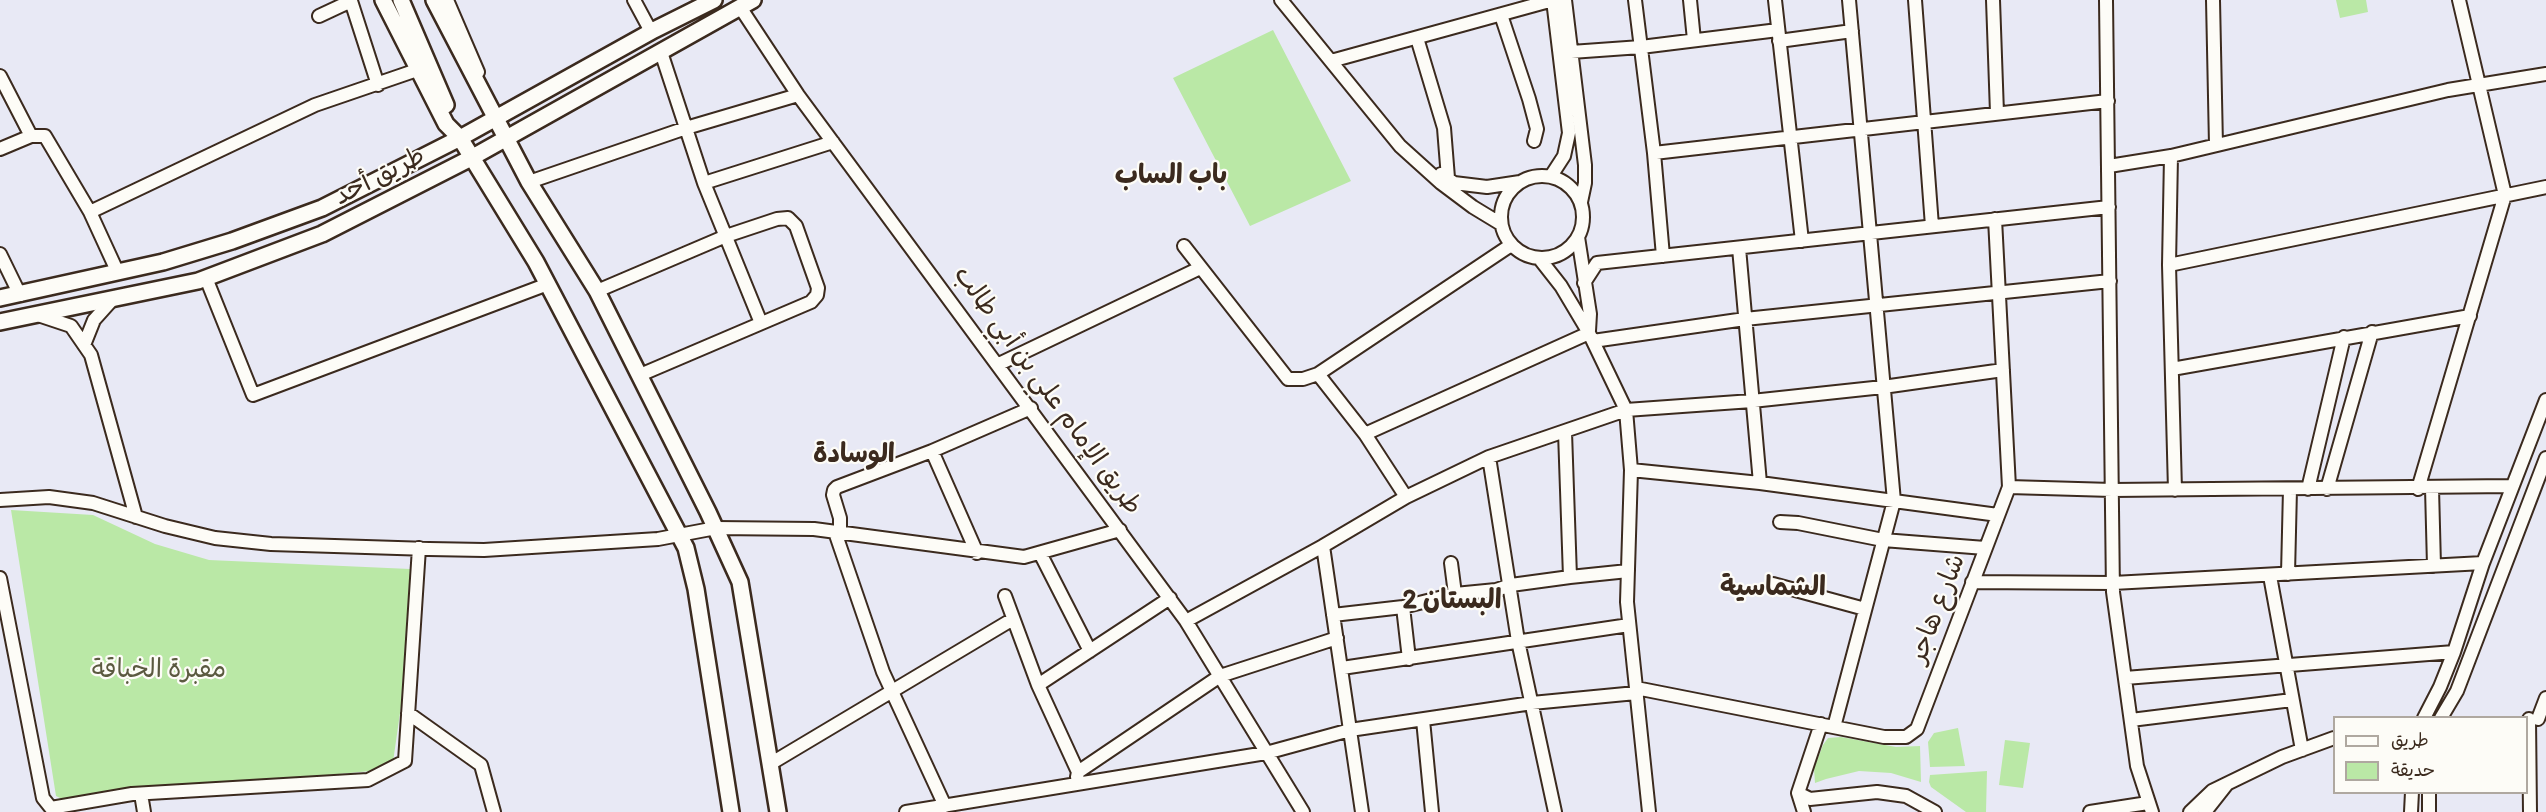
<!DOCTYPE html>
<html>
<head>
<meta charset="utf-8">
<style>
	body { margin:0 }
	#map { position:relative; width:2546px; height:812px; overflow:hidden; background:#e8e9f5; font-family:Itim,"Playpen Sans Arabic",sans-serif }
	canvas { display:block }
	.legend { position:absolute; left:2333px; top:716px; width:195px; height:78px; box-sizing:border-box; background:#fdfcf7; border:2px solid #afa8a0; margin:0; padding:8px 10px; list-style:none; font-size:18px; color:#3b2a1e }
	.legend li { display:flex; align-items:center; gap:12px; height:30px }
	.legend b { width:30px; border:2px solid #afa8a0 }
</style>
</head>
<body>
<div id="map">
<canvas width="2546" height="812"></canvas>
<ul class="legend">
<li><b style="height:8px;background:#fdfcf7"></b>طريق</li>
<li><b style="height:16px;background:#bae8a6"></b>حديقة</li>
</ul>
</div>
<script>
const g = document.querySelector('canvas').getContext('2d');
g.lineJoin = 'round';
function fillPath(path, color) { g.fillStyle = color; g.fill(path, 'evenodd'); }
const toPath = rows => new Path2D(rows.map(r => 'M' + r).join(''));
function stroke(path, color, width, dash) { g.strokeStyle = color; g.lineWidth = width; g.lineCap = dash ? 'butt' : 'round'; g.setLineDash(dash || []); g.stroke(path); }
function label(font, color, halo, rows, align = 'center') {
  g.font = font + ' Itim,"Playpen Sans Arabic",sans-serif'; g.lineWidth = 4.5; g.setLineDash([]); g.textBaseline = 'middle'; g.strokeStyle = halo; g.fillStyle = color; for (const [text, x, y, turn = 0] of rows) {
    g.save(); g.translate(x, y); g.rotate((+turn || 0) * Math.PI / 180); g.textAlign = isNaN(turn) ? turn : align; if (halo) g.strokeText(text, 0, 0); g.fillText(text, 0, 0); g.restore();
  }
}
fillPath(toPath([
	[2336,0,2366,0,2368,12,2340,18],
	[1273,30,1351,181,1250,226,1173,78],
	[11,510,93,515,155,544,209,560,410,569,401,706,392,769,64,800,56,796],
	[1958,728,1965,766,1930,767,1928,742,1934,733],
	[1841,737,1896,747,1920,746,1921,782,1891,773,1859,771,1826,779,1815,783,1814,768,1823,745,1828,738],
	[2005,740,2030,743,2023,788,1999,785],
	[1987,771,1986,812,1966,812,1931,787,1929,782,1930,775]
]), '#bae8a6');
const minor = toPath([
	[447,0,478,72],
	[634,0,648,26,654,30],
	[1281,0,1400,146,1441,183,1473,207,1501,224],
	[1565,0,1585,165,1585,183,1581,202],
	[1635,0,1654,153,1663,256],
	[1690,0,1694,40],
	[1775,0,1802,241],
	[1915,0,1932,226],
	[1993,0,1997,113],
	[2106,0,2113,592,2137,766,2152,812],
	[2213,0,2216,145],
	[740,7,798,95,1186,621,1303,812],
	[1501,15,1529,99,1537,129,1534,141],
	[319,16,351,1,378,85],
	[1417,38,1444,128,1448,178],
	[1779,41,1852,31],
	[661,52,704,183,761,323],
	[1571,52,1641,47,1778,30],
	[1331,61,1553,0],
	[0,76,31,136],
	[0,149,31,136,45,136,90,212,118,273],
	[1654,153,2108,101],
	[2171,156,2169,265,2175,490],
	[2109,166,2171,156,2448,90,2546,74],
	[1441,174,1454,183,1487,187,1520,182],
	'1501 217a41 41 0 1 1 82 0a41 41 0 1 1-82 0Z',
	[1551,176,1564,156,1569,133,1553,0],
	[529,182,686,128,798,95],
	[704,183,833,142],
	[90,212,315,105,417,70],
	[1578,237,1590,314,1589,331],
	[1184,246,1288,379,1303,379,1318,374,1511,245],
	[1739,248,1760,483],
	[0,254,20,295],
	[1539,258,1561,286,1589,333,1626,410,1631,470,1627,602,1649,812],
	[2169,265,2546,187],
	[206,278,253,395,548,284],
	[1584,283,1597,263,2109,207],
	[597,291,726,236,777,219,788,218,796,226,818,288,817,295,811,302,640,375],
	[38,315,71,326,91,355,136,517],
	[1593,341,1745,319,2110,281],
	[84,345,94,320,112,300],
	[999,364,1200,268],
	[2172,369,2470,316],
	[1318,374,1365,434,1406,497],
	[1565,432,1570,577],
	[1365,434,1589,333],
	[932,451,977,553],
	[1489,457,1518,641,1555,812],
	[1631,470,1760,483,1998,515],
	[2009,487,2112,490,2512,486],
	[2432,488,2434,566],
	[2308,489,2344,337],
	[2327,489,2372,332],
	[2418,489,2505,195,2459,0],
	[0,500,49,497,93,503,165,526,215,538,271,544,429,549,484,550,658,539,716,528,814,529,1024,557,1120,530],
	[1780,522,1798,523,1883,540,1985,548],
	[835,532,883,672,945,806],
	[840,533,840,518,833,495,834,490,837,487,932,451,1031,408],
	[1323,546,1362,812],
	[1040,553,1090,651],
	[1451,563,1455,594],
	[2288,574,2290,489],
	[2270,576,2302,750],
	[0,578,43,798,51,808,132,794,368,780,405,761,419,548],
	[1972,582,2113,583,2483,563],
	[1773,584,1865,609],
	[1005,596,1038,685,1078,772,1077,777],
	[1403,607,1409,659],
	[1333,615,1403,607,1455,594,1496,590,1511,585,1570,577,1628,571],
	[1186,621,1323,546,1406,497,1489,457,1626,410,1752,401,1883,387,2003,370],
	[1342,668,1629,625],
	[2125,678,2454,652],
	[1038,685,1170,598],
	[1636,688,1884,737,1906,737,1917,729,2009,487,1995,219],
	[408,713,481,765,494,812],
	[2424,718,2440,687,2454,652,2483,563,2546,400],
	[2441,718,2457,691,2546,458],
	[2529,719,2530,812],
	[2538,719,2546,698],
	[1423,720,1432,812],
	[2131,720,2292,700],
	[1834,727,1894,501,1849,0],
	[770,764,1013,619],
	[1078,772,1220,676,1337,638],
	[1798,793,1810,799,1877,792,1906,796,1935,812],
	[141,794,144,812],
	[906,812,1266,753,1350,730,1532,703,1636,693],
	[1804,812,1798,793,1821,724],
	[2090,812,2148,803],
	[2190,812,2212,791,2282,757,2334,738],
	[2205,812,2227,784],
	[2411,812,2412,792],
	[2429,812,2429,792]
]);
const major = toPath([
	[383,0,446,124,460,138,536,262,686,548,696,589,731,812],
	[401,0,446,105],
	[434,0,529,182,597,291,708,512,740,582,778,812],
	[0,298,163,262,232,241,322,208,460,138,654,30,714,0],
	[0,322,198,281,322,234,471,158,753,0]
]);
stroke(minor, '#3b2a1e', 16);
stroke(major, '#3b2a1e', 20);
stroke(minor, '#fdfcf7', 12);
stroke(major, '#fdfcf7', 15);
label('26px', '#3b2a1e', '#fdfcf7', [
	["طريق أحد",380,177,-27],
	["طريق الإمام علي بن أبي طالب",1047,391,54],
	["شارع هاجر",1938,609,-69]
]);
label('26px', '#5b5a40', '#fdfcf7', [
	["مقبرة الخباقة",159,670]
]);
label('bold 27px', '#3b2a1e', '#fdfcf7', [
	["باب الساب",1171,176],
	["الوسادة",854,455],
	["الشماسية",1773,588],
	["البستان 2",1452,601]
]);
</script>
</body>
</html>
